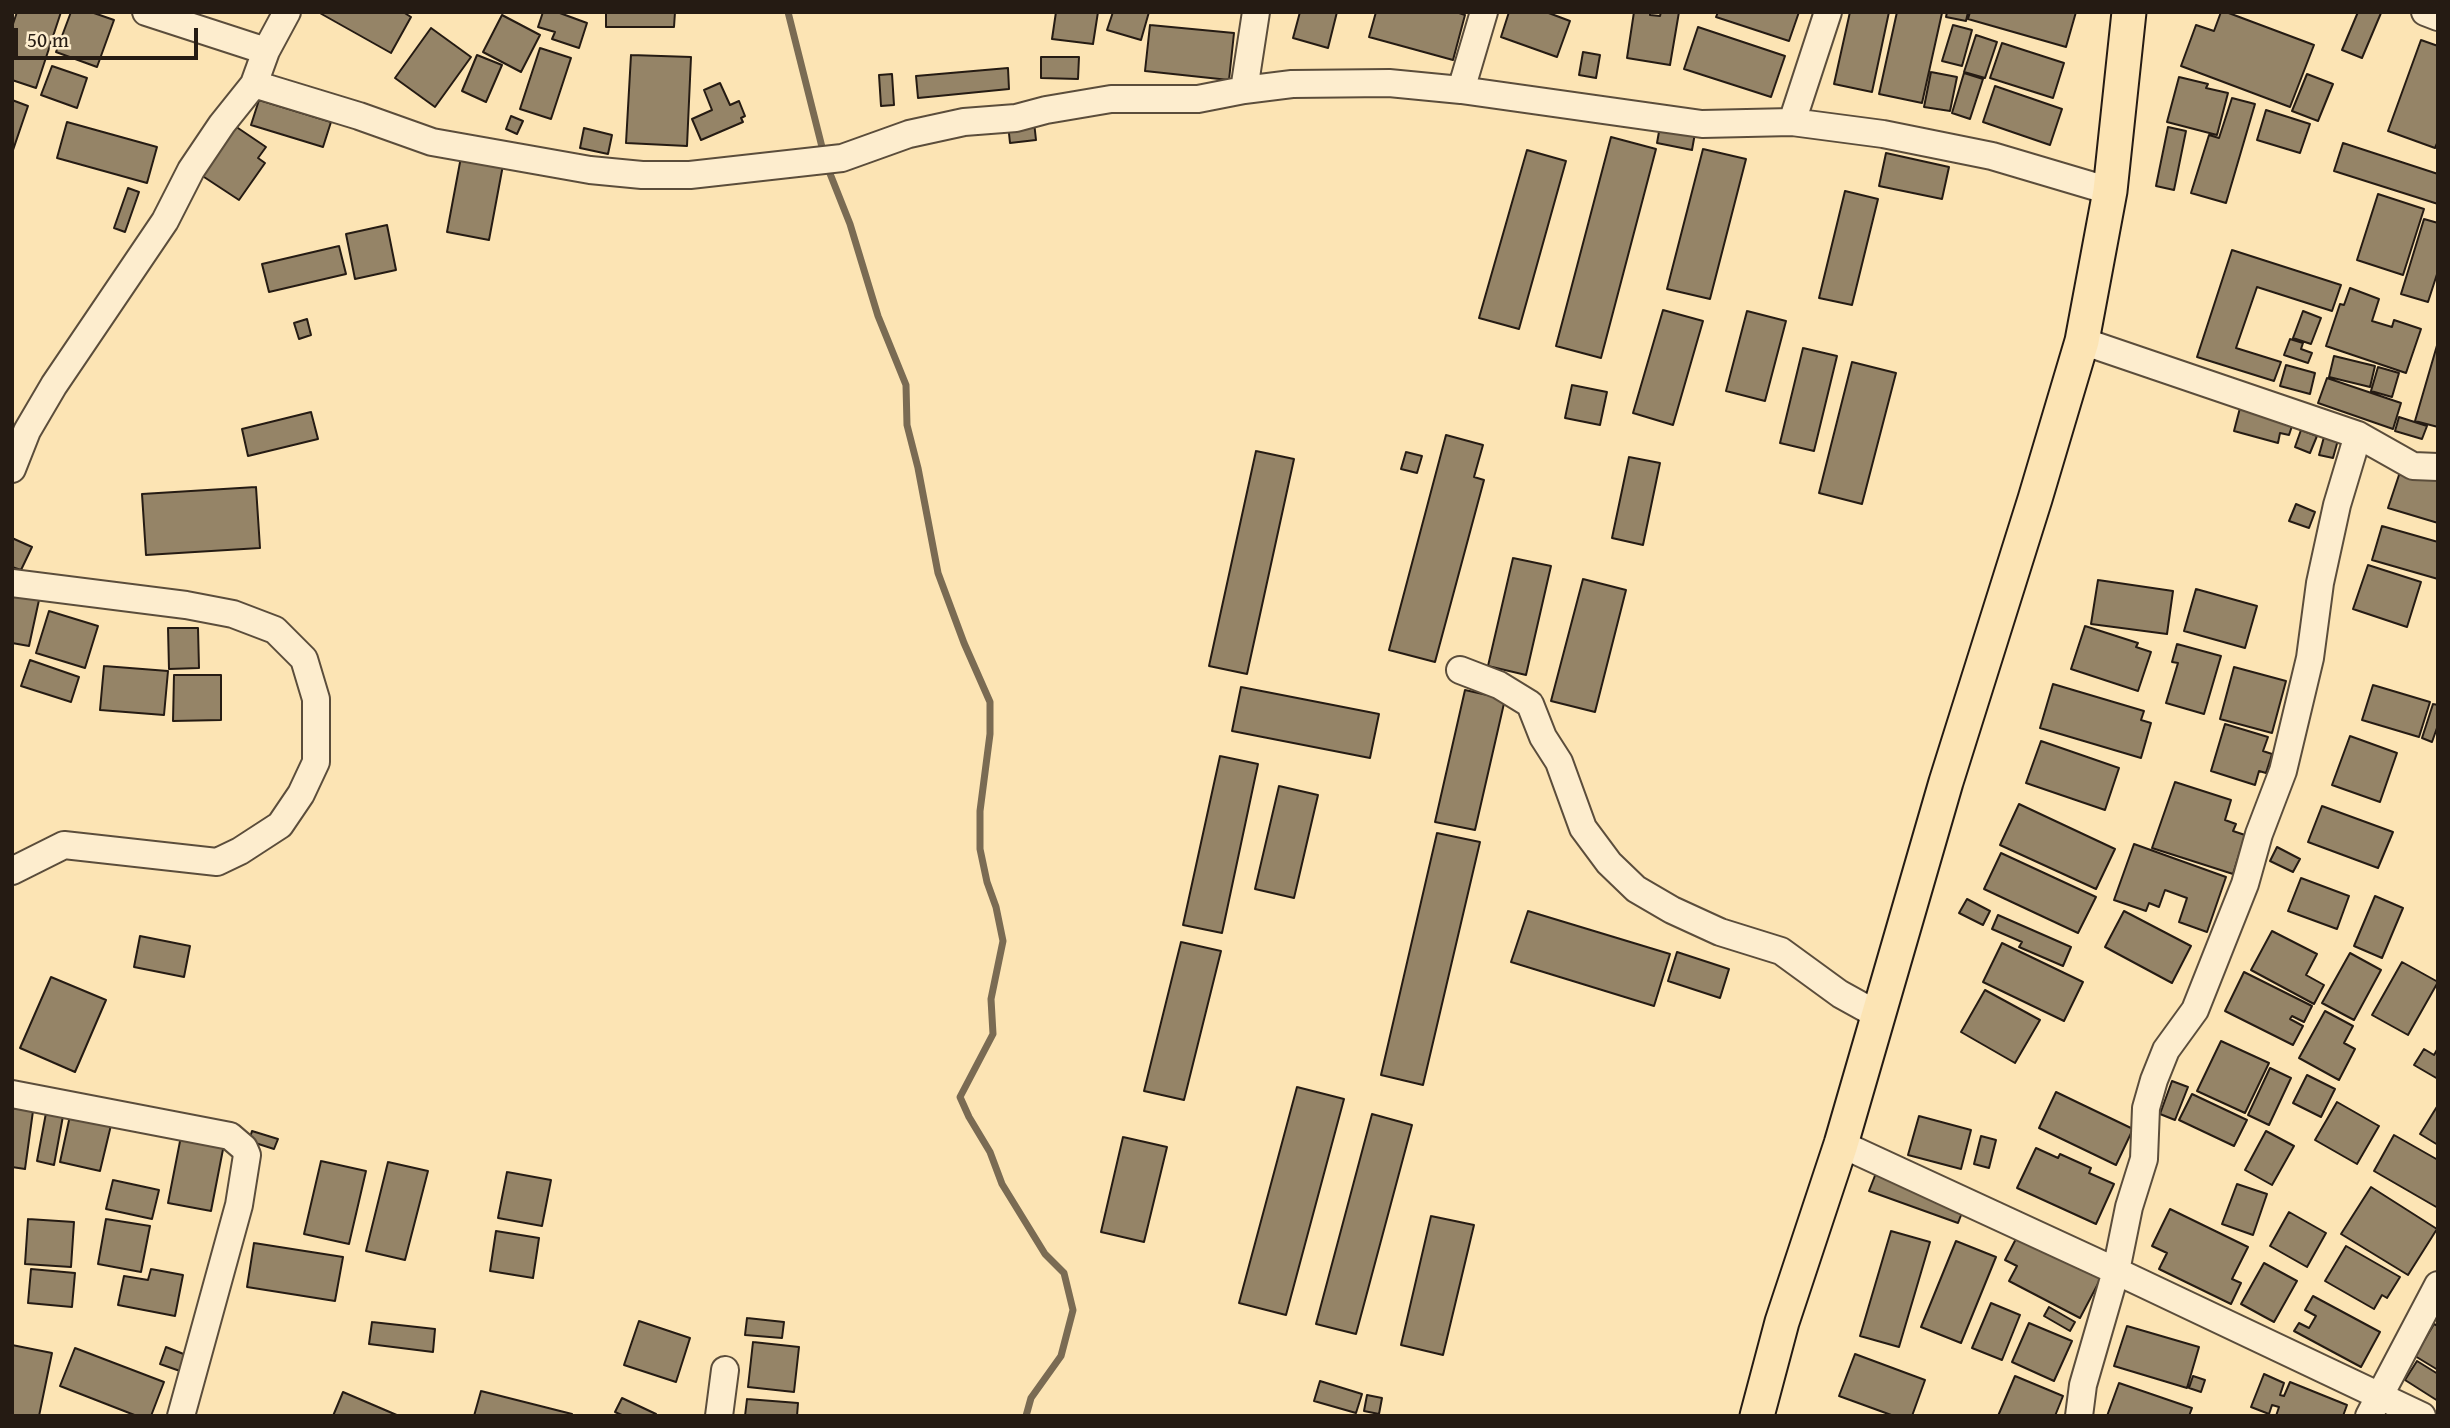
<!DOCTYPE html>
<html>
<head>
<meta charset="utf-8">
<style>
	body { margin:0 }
	#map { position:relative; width:2450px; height:1428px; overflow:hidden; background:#fce4b4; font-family:"Gentium Book Plus",serif }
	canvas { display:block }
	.frame { position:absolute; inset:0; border:14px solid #251b13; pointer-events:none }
	.scale { position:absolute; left:14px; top:28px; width:184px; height:32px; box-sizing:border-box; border:4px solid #251b13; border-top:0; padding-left:9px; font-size:21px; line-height:24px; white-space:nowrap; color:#251b13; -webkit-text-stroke:5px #fdedce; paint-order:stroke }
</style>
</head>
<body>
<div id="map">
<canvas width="2450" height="1428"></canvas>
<div class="frame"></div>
<div class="scale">50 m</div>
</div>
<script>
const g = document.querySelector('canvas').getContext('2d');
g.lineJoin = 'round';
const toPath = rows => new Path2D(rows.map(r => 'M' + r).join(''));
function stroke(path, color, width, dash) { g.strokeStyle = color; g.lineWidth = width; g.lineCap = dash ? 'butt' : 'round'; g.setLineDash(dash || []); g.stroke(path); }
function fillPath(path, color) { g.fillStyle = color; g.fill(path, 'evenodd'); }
stroke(toPath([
	[788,12,824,155],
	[827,166,850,224,878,316,906,385,907,425,918,468,938,573,964,643,990,702,990,734,980,811,980,849,987,882,996,907,1003,941,991,999,993,1034,960,1097,969,1117,990,1152,1002,1184,1045,1254,1064,1273,1073,1310,1061,1356,1031,1398,1026,1416]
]), '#7a6b53', 7);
const building = toPath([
	[17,12,61,12,36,88,12,80,12,27,17,12],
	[71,12,91,12,114,20,97,67,56,52,71,12],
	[318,12,403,12,411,17,391,53,318,12],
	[543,12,557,12,587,23,579,48,552,39,555,32,538,27,543,12],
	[606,12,675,12,674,27,606,27,606,12],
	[1056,12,1098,12,1093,44,1052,39,1056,12],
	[1113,12,1149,12,1141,40,1107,30,1113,12],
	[1300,12,1337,12,1328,48,1293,38,1300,12],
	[1376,12,1456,12,1465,15,1453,60,1369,37,1376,12],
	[1509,12,1546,12,1570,21,1557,57,1501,37,1509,12],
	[1634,12,1650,12,1650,15,1660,16,1661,12,1679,12,1670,65,1627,58,1634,12],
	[1718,12,1799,12,1789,41,1716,17,1718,12],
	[1850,12,1889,12,1872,92,1834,84,1850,12],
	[1897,12,1942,13,1922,103,1879,94,1897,12],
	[1947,12,1968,12,1966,21,1946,17,1947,12],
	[1970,12,2076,12,2066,47,1968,19,1970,12],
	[2221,12,2226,12,2314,45,2290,107,2181,66,2196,25,2214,31,2221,12],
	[2358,12,2381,13,2362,58,2342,50,2358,12],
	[502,15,540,35,521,72,483,52,502,15],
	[1150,25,1234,33,1229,80,1145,71,1150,25],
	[1953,25,1972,30,1962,66,1942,61,1953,25],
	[1698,27,1785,56,1771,97,1684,69,1698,27],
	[431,28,471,57,435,107,395,78,431,28],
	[1976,35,1997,42,1985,78,1964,72,1976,35],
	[2421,40,2438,46,2438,141,2435,148,2388,131,2421,40],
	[2002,43,2064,63,2053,98,1990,78,2002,43],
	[540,48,571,58,551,119,520,109,540,48],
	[1583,52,1600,55,1596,78,1579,75,1583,52],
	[477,55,502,65,486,102,462,91,477,55],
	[631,55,691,57,687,146,626,143,631,55],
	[1041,57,1079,57,1078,79,1041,78,1041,57],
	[52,66,87,78,77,108,41,95,52,66],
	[1008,68,1009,89,918,98,916,76,1008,68],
	[1931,72,1957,77,1950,111,1924,107,1931,72],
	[1964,73,1983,79,1970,119,1952,113,1964,73],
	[892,74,894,105,881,106,879,75,892,74],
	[2307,74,2333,84,2318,121,2292,111,2307,74],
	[2179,77,2208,84,2206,88,2228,93,2217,135,2167,122,2179,77],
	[720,83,730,105,739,101,745,116,741,118,743,122,701,140,692,119,712,110,704,90,720,83],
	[1995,86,2062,109,2050,145,1983,122,1995,86],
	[2232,98,2255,104,2226,203,2191,193,2209,135,2219,138,2232,98],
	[12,100,28,106,12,153,12,100],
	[259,100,331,122,323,147,251,125,259,100],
	[2266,110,2310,124,2300,153,2257,140,2266,110],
	[511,116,523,121,517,134,506,129,511,116],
	[67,122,157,147,147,183,57,158,67,122],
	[1034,122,1036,140,1010,143,1008,124,1034,122],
	[235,126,266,147,258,158,265,163,239,200,201,175,235,126],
	[1660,126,1695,133,1692,150,1657,143,1660,126],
	[2168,127,2186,131,2174,190,2156,186,2168,127],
	[584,128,612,135,608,154,580,148,584,128],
	[1611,137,1656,149,1601,358,1556,346,1611,137],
	[2343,143,2438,174,2438,204,2334,171,2343,143],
	[1703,149,1746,159,1710,299,1667,289,1703,149],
	[1527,150,1566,161,1519,329,1479,318,1527,150],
	[1886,153,1949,167,1942,199,1879,186,1886,153],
	[461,157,503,165,489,240,447,232,461,157],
	[128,188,139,192,125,232,114,228,128,188],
	[1845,191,1878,199,1852,305,1819,298,1845,191],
	[2378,194,2424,209,2403,275,2357,260,2378,194],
	[2424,219,2438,223,2438,271,2428,302,2401,294,2424,219],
	[387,225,396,270,355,279,346,234,387,225],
	[339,246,346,274,269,292,262,264,339,246],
	[2232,250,2341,285,2332,311,2257,287,2236,348,2281,362,2274,381,2197,357,2232,250],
	[2350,288,2379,299,2372,321,2392,327,2394,320,2421,329,2406,373,2326,346,2340,304,2344,305,2350,288],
	[1663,310,1703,321,1673,425,1633,413,1663,310],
	[1747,311,1786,321,1765,401,1726,391,1747,311],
	[2303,311,2321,318,2311,344,2293,338,2303,311],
	[307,319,311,335,299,339,294,323,307,319],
	[2290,339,2303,343,2301,349,2312,353,2308,363,2284,355,2290,339],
	[2438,342,2438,427,2415,421,2438,342],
	[1803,348,1837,356,1814,451,1780,443,1803,348],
	[2334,356,2375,366,2370,387,2329,377,2334,356],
	[1852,362,1896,373,1862,504,1819,493,1852,362],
	[2286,365,2315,373,2310,394,2280,386,2286,365],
	[2378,367,2399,373,2392,397,2371,391,2378,367],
	[2327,378,2401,403,2393,429,2318,403,2327,378],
	[1572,385,1607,392,1600,425,1565,418,1572,385],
	[2240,408,2293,423,2289,435,2280,433,2278,443,2234,431,2240,408],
	[311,412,318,439,248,456,242,429,311,412],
	[2399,417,2427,426,2422,439,2395,431,2399,417],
	[2301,430,2317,436,2310,453,2295,447,2301,430],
	[1446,435,1483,445,1474,477,1484,480,1435,662,1389,650,1446,435],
	[2324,437,2338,440,2333,458,2319,455,2324,437],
	[1256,451,1294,459,1247,674,1209,666,1256,451],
	[1406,452,1422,456,1417,473,1401,469,1406,452],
	[1629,457,1660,463,1643,545,1612,538,1629,457],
	[2401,469,2438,480,2438,523,2388,508,2401,469],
	[256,487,260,548,146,555,142,494,256,487],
	[2296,504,2315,512,2309,528,2289,521,2296,504],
	[2382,526,2438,542,2438,579,2372,560,2382,526],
	[12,538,32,547,21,570,12,567,12,538],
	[1513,558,1551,566,1526,675,1488,666,1513,558],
	[2368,565,2421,582,2407,627,2353,609,2368,565],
	[1583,579,1626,590,1595,712,1551,701,1583,579],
	[2098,580,2173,591,2167,634,2091,624,2098,580],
	[2196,589,2257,606,2245,648,2184,631,2196,589],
	[12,594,39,600,29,646,12,643,12,594],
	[49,611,98,626,85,668,36,653,49,611],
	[2085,626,2138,643,2136,647,2151,652,2138,691,2071,669,2085,626],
	[168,628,198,628,199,668,169,669,168,628],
	[2177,644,2221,656,2204,714,2166,703,2178,663,2172,662,2177,644],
	[30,660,79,677,71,702,21,686,30,660],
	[104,666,168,671,164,715,100,710,104,666],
	[2234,667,2286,681,2272,733,2220,719,2234,667],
	[174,675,221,675,221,720,173,721,174,675],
	[2053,684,2144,711,2141,720,2151,723,2141,758,2040,728,2053,684],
	[2373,685,2430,702,2419,737,2362,720,2373,685],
	[1241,687,1379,714,1370,758,1232,731,1241,687],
	[1465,690,1505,699,1475,830,1435,822,1465,690],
	[2433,704,2438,705,2438,725,2432,742,2422,738,2433,704],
	[2225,724,2268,737,2263,751,2272,754,2266,773,2259,771,2255,785,2211,771,2225,724],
	[2350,736,2397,753,2380,802,2332,785,2350,736],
	[2041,741,2119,768,2105,810,2026,783,2041,741],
	[1220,756,1258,764,1222,933,1183,925,1220,756],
	[2175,782,2231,800,2225,820,2236,824,2233,831,2245,835,2233,874,2152,848,2175,782],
	[1279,786,1318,795,1294,898,1255,889,1279,786],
	[2019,804,2115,849,2096,889,2000,845,2019,804],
	[2322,806,2393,832,2378,868,2308,842,2322,806],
	[1437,833,1480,842,1423,1085,1381,1075,1437,833],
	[2134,844,2226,877,2207,932,2179,922,2187,898,2165,890,2159,907,2149,903,2146,911,2114,900,2134,844],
	[2277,847,2300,859,2293,872,2270,861,2277,847],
	[2001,853,2096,897,2078,933,1984,889,2001,853],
	[2301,878,2349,896,2337,929,2288,911,2301,878],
	[2375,896,2403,908,2382,958,2354,946,2375,896],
	[1967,899,1990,911,1983,925,1959,913,1967,899],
	[1528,911,1670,954,1654,1006,1511,962,1528,911],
	[2124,911,2191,946,2172,983,2105,947,2124,911],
	[1998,915,2071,947,2063,966,2019,947,2022,942,1992,929,1998,915],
	[2272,931,2317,954,2306,975,2324,985,2314,1004,2251,970,2272,931],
	[140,936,190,946,184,977,134,967,140,936],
	[1181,942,1221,951,1184,1100,1144,1091,1181,942],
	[2002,943,2083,982,2064,1021,1983,982,2002,943],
	[1677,952,1729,969,1720,998,1668,981,1677,952],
	[2350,953,2381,970,2354,1020,2322,1003,2350,953],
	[2402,962,2438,982,2408,1035,2372,1015,2402,962],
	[2244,972,2312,1006,2304,1022,2292,1016,2290,1019,2303,1026,2293,1045,2225,1011,2244,972],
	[51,977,106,1000,75,1072,20,1048,51,977],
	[1985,990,2040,1020,2015,1063,1961,1032,1985,990],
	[2325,1011,2353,1026,2344,1043,2355,1049,2339,1080,2299,1058,2325,1011],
	[2221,1041,2269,1063,2245,1113,2197,1091,2221,1041],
	[2438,1048,2438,1079,2414,1065,2424,1049,2434,1055,2438,1048],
	[2270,1068,2291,1078,2269,1125,2248,1115,2270,1068],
	[2307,1075,2335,1089,2321,1117,2293,1103,2307,1075],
	[2172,1081,2188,1087,2175,1120,2160,1114,2172,1081],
	[1297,1087,1344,1099,1286,1315,1239,1303,1297,1087],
	[2056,1092,2133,1129,2116,1165,2039,1128,2056,1092],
	[2192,1094,2247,1120,2234,1146,2179,1120,2192,1094],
	[2337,1102,2379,1126,2357,1164,2315,1140,2337,1102],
	[2438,1105,2438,1145,2420,1134,2438,1105],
	[12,1108,33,1111,25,1169,12,1167,12,1108],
	[71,1111,112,1121,100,1171,60,1162,71,1111],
	[46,1113,63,1116,54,1165,37,1161,46,1113],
	[1372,1114,1412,1125,1356,1334,1316,1324,1372,1114],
	[1919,1116,1971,1130,1961,1169,1908,1155,1919,1116],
	[182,1131,225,1139,211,1211,168,1203,182,1131],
	[252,1131,278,1139,274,1149,249,1141,252,1131],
	[2266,1131,2294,1146,2272,1185,2245,1170,2266,1131],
	[2394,1135,2438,1160,2438,1208,2374,1171,2394,1135],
	[1981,1136,1996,1140,1989,1168,1974,1164,1981,1136],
	[1123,1137,1167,1147,1144,1242,1101,1232,1123,1137],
	[2036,1148,2058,1158,2060,1154,2091,1168,2089,1173,2114,1184,2096,1224,2017,1188,2036,1148],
	[321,1161,366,1171,349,1244,304,1234,321,1161],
	[388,1162,428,1171,405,1260,366,1251,388,1162],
	[507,1172,551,1180,542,1226,498,1218,507,1172],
	[1876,1173,1965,1205,1958,1223,1869,1191,1876,1173],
	[113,1180,159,1190,152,1219,106,1209,113,1180],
	[2237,1184,2267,1194,2253,1235,2222,1224,2237,1184],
	[2371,1187,2437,1229,2408,1275,2341,1234,2371,1187],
	[2170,1209,2248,1247,2232,1279,2241,1283,2231,1304,2159,1269,2167,1253,2152,1246,2170,1209],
	[2289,1212,2326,1233,2307,1267,2270,1246,2289,1212],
	[1431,1216,1474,1225,1443,1355,1401,1345,1431,1216],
	[28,1219,74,1222,71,1267,25,1264,28,1219],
	[106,1219,150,1226,141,1272,98,1264,106,1219],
	[496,1231,539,1238,533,1278,490,1271,496,1231],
	[1891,1231,1930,1242,1899,1347,1860,1336,1891,1231],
	[2018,1235,2101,1278,2080,1318,2009,1281,2017,1266,2005,1260,2018,1235],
	[1956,1241,1996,1257,1961,1343,1921,1327,1956,1241],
	[254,1243,343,1257,335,1301,247,1287,254,1243],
	[2346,1246,2400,1277,2387,1298,2382,1295,2374,1309,2325,1281,2346,1246],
	[2264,1263,2297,1281,2274,1322,2241,1304,2264,1263],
	[31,1269,75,1273,72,1307,28,1303,31,1269],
	[151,1269,183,1275,175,1316,118,1305,124,1276,148,1280,151,1269],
	[2313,1296,2380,1332,2361,1367,2294,1331,2299,1323,2309,1328,2316,1316,2305,1310,2313,1296],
	[1991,1303,2020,1315,2002,1360,1972,1348,1991,1303],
	[2049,1307,2075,1322,2070,1331,2044,1316,2049,1307],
	[747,1318,784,1322,782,1338,745,1335,747,1318],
	[639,1321,690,1338,676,1382,624,1365,639,1321],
	[372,1322,435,1329,433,1352,369,1344,372,1322],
	[2029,1323,2072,1341,2054,1381,2012,1362,2029,1323],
	[2434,1324,2438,1326,2438,1370,2415,1356,2434,1324],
	[2127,1326,2199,1347,2187,1388,2114,1366,2127,1326],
	[753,1342,799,1347,794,1392,748,1387,753,1342],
	[12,1345,52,1353,39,1416,12,1416,12,1345],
	[166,1347,186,1355,180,1371,160,1364,166,1347],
	[75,1348,164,1382,151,1416,137,1416,60,1386,75,1348],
	[1855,1354,1925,1380,1912,1416,1894,1416,1839,1396,1855,1354],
	[2417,1361,2438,1374,2438,1401,2405,1380,2417,1361],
	[2264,1374,2284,1383,2280,1395,2284,1396,2290,1382,2347,1405,2343,1416,2276,1416,2279,1407,2272,1405,2269,1414,2251,1407,2264,1374],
	[2015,1376,2063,1396,2055,1416,1998,1416,2015,1376],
	[2193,1376,2205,1380,2201,1392,2189,1388,2193,1376],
	[1320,1381,1362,1394,1356,1413,1314,1401,1320,1381],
	[2119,1383,2192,1408,2189,1416,2107,1416,2119,1383],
	[481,1391,572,1414,572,1416,474,1416,481,1391],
	[343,1392,399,1416,333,1416,343,1392],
	[1367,1395,1382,1398,1379,1414,1364,1411,1367,1395],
	[622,1398,656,1414,656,1416,624,1416,615,1412,622,1398],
	[747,1399,798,1403,797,1416,745,1416,747,1399]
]);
fillPath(building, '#958467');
stroke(building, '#251b13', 2);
const minor = toPath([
	[146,12,266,51],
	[2425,12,2438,17],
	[254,84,359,116,432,142,590,170,642,175,690,175,842,158,909,134,964,122,1016,118,1046,110,1111,99,1198,99,1244,90,1292,84,1389,83,1461,90,1702,124,1792,122,1883,134,1992,156,2110,191],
	[1244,90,1256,12],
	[1461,90,1484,12],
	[1792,122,1828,12],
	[2082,341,2358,435,2413,466,2438,467],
	[12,469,27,431,54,385,165,221,191,170,222,124,254,84,266,51,287,12],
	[12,583,186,605,233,614,275,630,304,659,316,699,316,762,301,794,280,825,240,851,217,862,64,845,12,871],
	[1460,670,1499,685,1530,704,1543,737,1559,762,1583,828,1609,863,1636,889,1672,910,1720,932,1781,951,1840,994,1878,1015],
	[12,1094,230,1136,244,1148,247,1155,239,1205,181,1416],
	[1841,1144,2116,1271,2422,1416],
	[719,1416,725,1370],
	[2079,1416,2083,1385,2116,1271,2129,1207,2144,1159,2146,1108,2154,1080,2166,1050,2195,1010,2245,884,2259,834,2283,771,2310,658,2320,583,2337,505,2358,435],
	[2369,1416,2438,1285]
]);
const major = toPath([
	[1757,1416,1782,1322,1841,1144,1946,782,2035,499,2082,341,2110,191,2129,12]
]);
stroke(minor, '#5b4d3b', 30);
stroke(major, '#251b13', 37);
stroke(minor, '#fdedce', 26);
stroke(major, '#fce4b4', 33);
</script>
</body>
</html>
